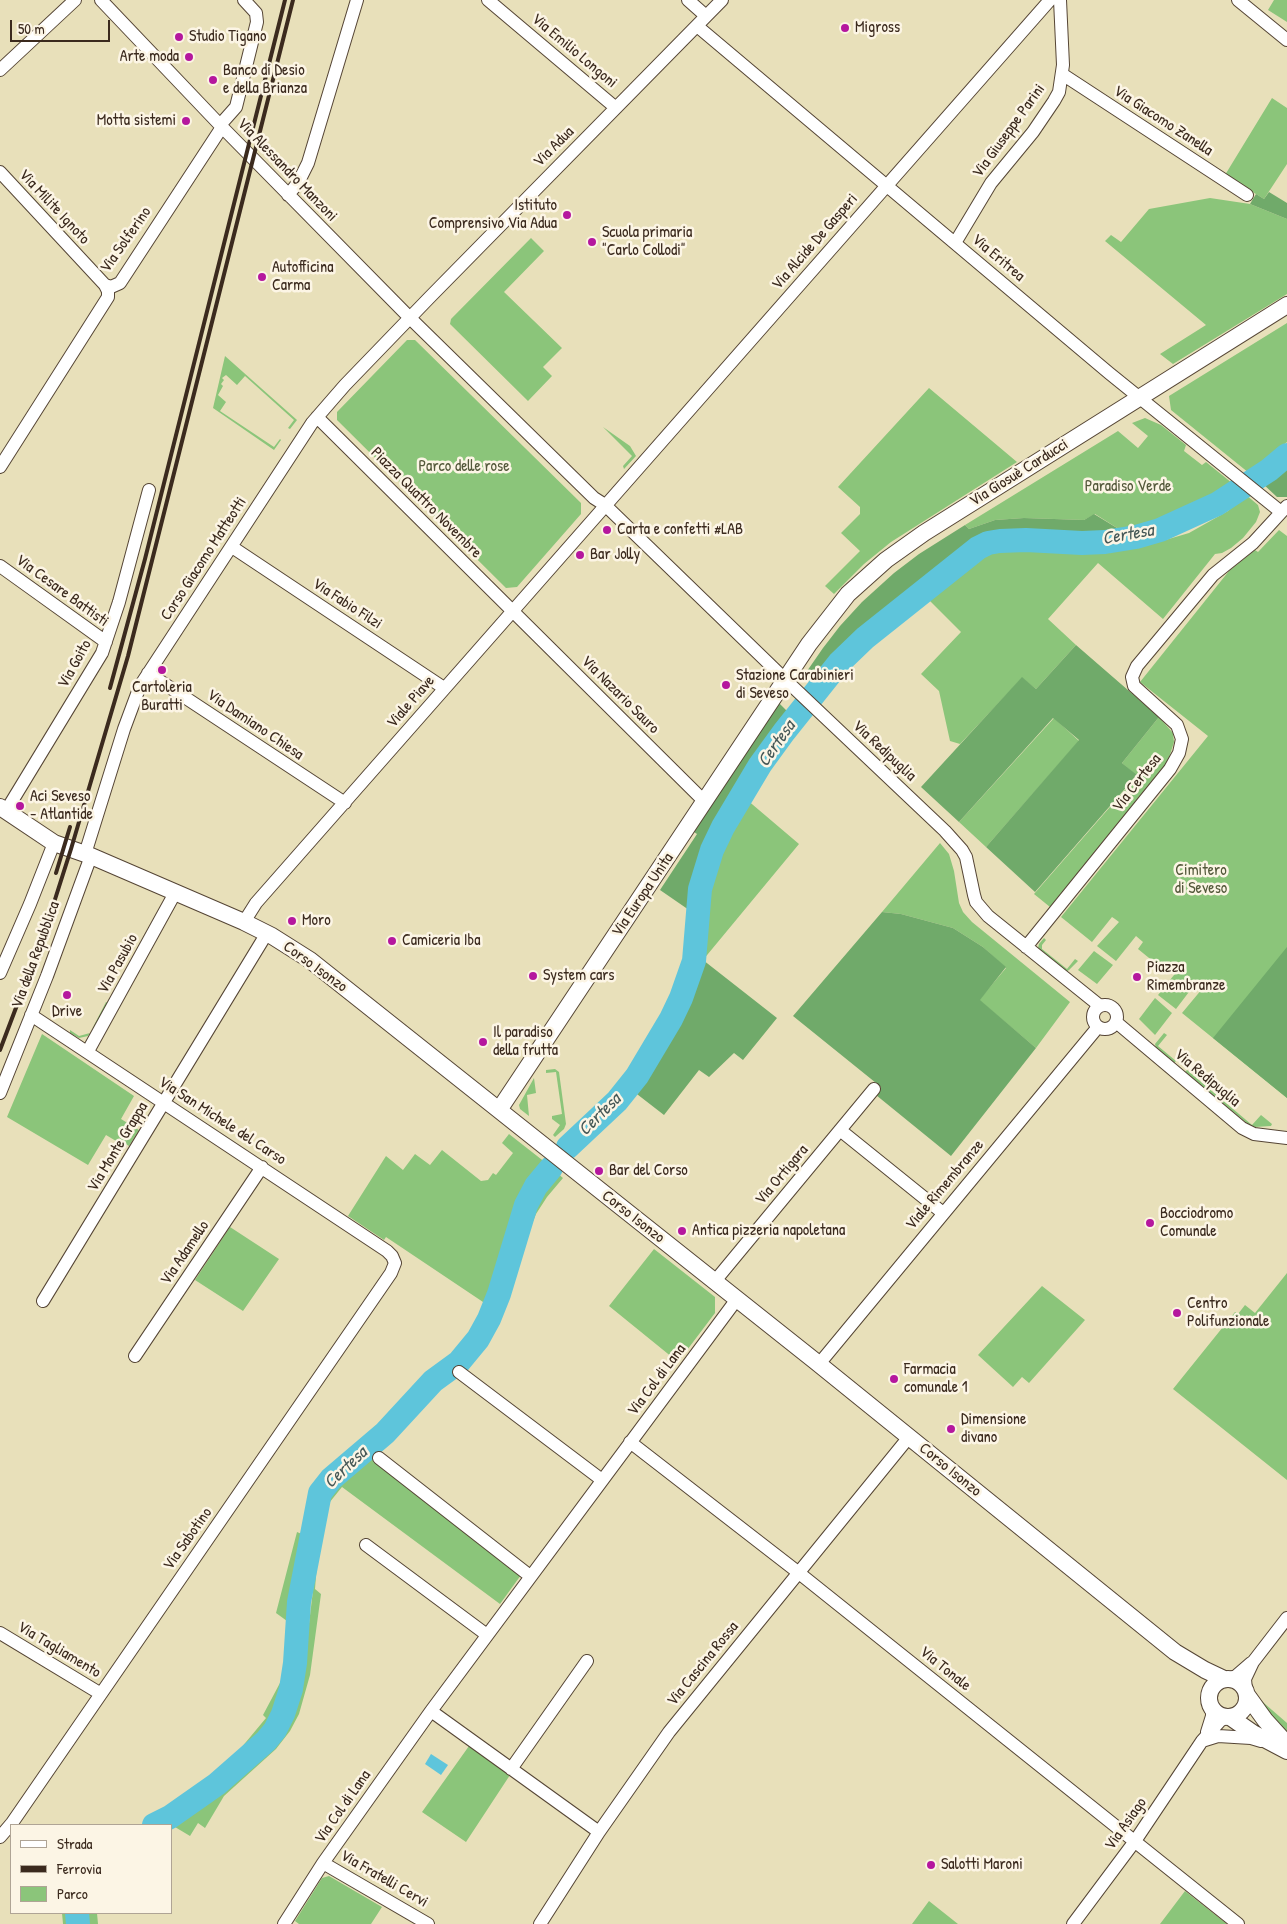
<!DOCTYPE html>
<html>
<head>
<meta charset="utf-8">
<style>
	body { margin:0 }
	#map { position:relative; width:1287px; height:1924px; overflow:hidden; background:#e8e0ba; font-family:"Patrick Hand",sans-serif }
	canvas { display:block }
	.legend { position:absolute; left:10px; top:1824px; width:162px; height:90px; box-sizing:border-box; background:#fcf5e5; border:1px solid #afa495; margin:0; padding:6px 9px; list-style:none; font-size:15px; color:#3b2a1e }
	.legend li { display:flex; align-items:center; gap:10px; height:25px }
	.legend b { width:25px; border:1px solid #afa495 }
	.scale { position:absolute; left:10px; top:20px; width:100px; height:22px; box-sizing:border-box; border:2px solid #3b2a1e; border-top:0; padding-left:6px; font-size:15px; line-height:18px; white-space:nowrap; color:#3b2a1e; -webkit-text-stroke:4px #fcf5e5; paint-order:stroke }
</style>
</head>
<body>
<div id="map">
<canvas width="1287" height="1924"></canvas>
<ul class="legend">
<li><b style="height:6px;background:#fff"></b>Strada</li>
<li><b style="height:6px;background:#3b2a1e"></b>Ferrovia</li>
<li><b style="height:14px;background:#8bc57a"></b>Parco</li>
</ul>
<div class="scale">50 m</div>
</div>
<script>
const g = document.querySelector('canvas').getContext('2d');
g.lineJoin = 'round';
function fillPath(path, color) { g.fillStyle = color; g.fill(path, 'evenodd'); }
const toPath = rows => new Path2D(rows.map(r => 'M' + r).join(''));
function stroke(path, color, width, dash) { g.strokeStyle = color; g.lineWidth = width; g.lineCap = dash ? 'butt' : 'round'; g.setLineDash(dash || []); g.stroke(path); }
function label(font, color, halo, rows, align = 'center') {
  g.font = font + ' "Patrick Hand",sans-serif'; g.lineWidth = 5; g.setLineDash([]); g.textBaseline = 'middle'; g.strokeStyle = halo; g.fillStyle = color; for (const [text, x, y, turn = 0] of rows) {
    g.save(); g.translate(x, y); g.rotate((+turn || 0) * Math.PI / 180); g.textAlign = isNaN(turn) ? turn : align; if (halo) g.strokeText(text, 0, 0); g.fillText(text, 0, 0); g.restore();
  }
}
fillPath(toPath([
	[1274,0,1287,0,1287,22,1268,10],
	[1272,98,1287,108,1287,164,1264,199,1225,175],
	[1210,198,1250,204,1287,219,1287,294,1173,364,1160,354,1206,325,1105,241,1111,235,1121,242,1149,209],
	[531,238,544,251,504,292,562,348,543,367,552,376,528,401,450,324,451,319],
	[1287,323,1287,442,1249,473,1171,410,1169,396],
	[407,340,415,340,581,503,581,514,517,587,506,588,337,420,337,412],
	[225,356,297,420,290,429,288,428,294,420,245,376,237,385,226,375,222,378,224,380,221,384,223,386,218,395,226,402,220,411,274,447,280,439,281,440,274,450,213,408],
	[929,388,1017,462,891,542,864,564,834,594,825,586,860,551,841,533,860,514,860,507,838,487],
	[1145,418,1161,425,1186,445,1184,451,1202,465,1206,462,1232,483,1173,517,1148,526,1122,531,1095,514,1084,520,1024,518,995,520,969,529,965,525,1118,431,1138,448,1148,436,1132,423],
	[603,427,630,446,636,456,624,469,623,466,632,456],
	[1245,494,1258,505,1260,512,1256,522,1243,538,1231,548,1222,553,1215,554,1163,619,1098,563,1048,619,1076,645,1036,689,1022,678,960,744,950,741,939,691,921,674,961,632,928,599,956,574,977,557,991,549,1009,546,1099,552,1117,551,1145,546,1189,533,1228,511],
	[1279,530,1287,536,1287,1098,1182,1013,1202,989,1195,984,1176,1009,1158,995,1178,970,1171,964,1165,971,1138,949,1143,942,1136,936,1116,961,1097,946,1119,922,1115,919,1112,917,1092,942,1061,917,1208,736,1140,682,1229,571,1255,550,1258,552],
	[1159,717,1173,733,1174,742,1168,761,1050,907,1034,894,1137,776,1122,763],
	[1054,718,1079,741,986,847,959,822],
	[746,799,799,844,698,966,705,888,712,862,726,831],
	[940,843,949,854,954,871,959,903,963,912,972,922,1070,1002,1036,1048,979,1000,1006,968,983,947,953,928,901,914,882,912],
	[1044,938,1046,940,1042,945,1042,949,1067,969,1075,959,1078,961,1069,970,1066,972,1038,948,1039,944],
	[1094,951,1113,965,1097,984,1078,970],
	[1155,998,1172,1013,1155,1035,1139,1019],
	[106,1002,108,1003,88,1036,79,1038,70,1033,70,1030,79,1036,90,1033],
	[1164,1033,1167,1035,1158,1046,1176,1061,1174,1063,1156,1048,1155,1044],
	[42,1034,134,1096,121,1119,139,1130,129,1146,118,1139,116,1141,106,1135,88,1165,7,1117],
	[555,1069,559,1072,566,1124,564,1129,555,1137,553,1135,560,1125,552,1119,552,1116,562,1114,556,1072,546,1073,546,1070],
	[1187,1070,1252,1125,1261,1115,1272,1124,1271,1126,1255,1127,1248,1124,1185,1072],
	[534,1078,536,1093,527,1095,529,1116,520,1109,519,1105],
	[509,1134,546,1163,533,1179,521,1200,491,1301,484,1320,471,1341,457,1358,429,1377,377,1434,342,1464,325,1476,316,1489,311,1503,307,1522,293,1582,287,1621,276,1613,297,1532,304,1535,306,1511,313,1488,322,1476,386,1422,425,1377,453,1354,466,1338,486,1304,386,1237,384,1240,348,1216,386,1156,403,1170,415,1154,430,1165,442,1150,481,1181,488,1180,493,1173,496,1175,513,1153,502,1143],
	[557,1173,563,1178,547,1197,536,1214,514,1267,532,1211,547,1186],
	[230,1227,279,1259,243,1311,195,1280],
	[654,1249,715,1297,715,1313,678,1362,609,1306],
	[1287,1273,1287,1480,1173,1389,1235,1312,1238,1314,1245,1305,1255,1313],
	[1042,1286,1085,1320,1029,1383,1022,1377,1013,1387,978,1355],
	[374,1449,377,1451,373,1457,518,1570,521,1575,500,1604,342,1487,321,1513,324,1499,335,1483],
	[318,1549,315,1589,321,1594,310,1675,299,1714,290,1731,276,1749,224,1796,205,1828,198,1823,190,1836,170,1824,194,1810,213,1797,264,1750,278,1736,290,1713,304,1665],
	[281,1681,285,1683,282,1695,271,1724,231,1760,266,1718,263,1715],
	[1257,1697,1287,1723,1287,1732,1258,1703],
	[469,1746,510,1775,466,1842,422,1812],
	[329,1876,382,1907,371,1924,299,1924,295,1921,322,1878],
	[1185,1891,1227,1924,1160,1924],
	[929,1901,958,1924,912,1924],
	[62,1913,71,1913,72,1924,63,1924],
	[84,1913,97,1913,98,1924,85,1924]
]), '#8bc57a');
fillPath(toPath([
	[1269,192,1287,203,1287,219,1250,204,1256,194,1264,199],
	[1287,465,1287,497,1277,497,1262,483],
	[1094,514,1122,531,1076,534,1008,531,980,538,966,547,889,612,871,623,843,649,814,686,807,680,805,674,823,648,840,626,862,602,894,573,919,554,965,525,969,529,995,520,1024,518,1084,520],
	[1076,645,1159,717,1122,763,1137,775,1035,892,986,847,1079,740,1053,718,959,822,921,787,1022,677,1036,689],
	[779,703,788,712,727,805,709,841,696,882,689,910,660,890,697,834,694,832],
	[882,912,901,914,953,928,983,947,1006,967,980,1000,1036,1048,951,1156,876,1095,881,1087,793,1016],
	[1287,947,1287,1098,1213,1038],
	[703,960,777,1018,743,1060,734,1053,709,1077,699,1070,664,1115,633,1091,680,1011,691,986,698,966]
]), '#70aa6a');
fillPath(toPath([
	[431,1754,448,1765,441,1775,425,1764]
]), '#5ec5db');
stroke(toPath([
	[568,1147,617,1101,637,1076,671,1019,681,998,694,961,700,889,712,850,723,827,760,765,784,732,839,663,865,638,978,548,988,543,1000,541,1026,540,1082,543,1105,542,1136,537,1160,530,1217,504,1269,470,1287,455],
	[154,1825,170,1817,217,1784,266,1741,275,1730,283,1714,291,1689,295,1663,299,1602,320,1493,331,1479,385,1433,433,1381,459,1362,478,1339,489,1319,499,1294,526,1205,536,1186,551,1168],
	[77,1913,78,1924]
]), '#5ec5db', 24);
const minor = toPath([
	[101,0,220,125,410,318,594,498,605,505,793,687,945,831,962,850,966,857,974,895,976,902,988,916,1100,1006],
	[488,0,616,108],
	[688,0,706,16],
	[1238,0,1287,40],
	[697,26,1109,373,1281,512],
	[0,70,75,0],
	[1062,74,1247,195],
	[220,125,236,107,257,22,256,13,244,0],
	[0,172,105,285,108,291,108,297,0,467],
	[288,195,298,183,308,163,357,0],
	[955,243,991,183,1033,132,1054,101,1059,92,1063,65,1060,0],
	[105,285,111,287,120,283,222,127],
	[317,417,705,802],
	[232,547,444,688],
	[0,566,106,642],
	[148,673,345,803],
	[6,811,102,653,119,602,149,490],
	[85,854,124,729,140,686,312,423,345,385,429,298,722,0],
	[244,922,256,903,1050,0],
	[1026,947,1170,769,1179,753,1182,739,1177,725,1134,686,1132,677,1137,666,1213,575,1253,543,1287,506],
	[0,973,30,904,54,843],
	'1093 1017a12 12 0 1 1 24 0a12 12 0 1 1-24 0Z',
	[1116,1022,1242,1128,1254,1134,1287,1138],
	[88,1051,175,893],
	[0,1093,47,976,91,856],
	[840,1130,943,1213],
	[715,1281,874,1089],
	[43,1301,267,933],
	[135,1356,262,1167],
	[819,1364,1098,1027],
	[459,1372,602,1480],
	[630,1442,799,1573,1238,1924],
	[379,1458,530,1576],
	[366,1545,487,1635],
	[0,1633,101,1694],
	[1228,1679,1236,1676,1251,1663],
	[1246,1690,1245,1679,1253,1662,1287,1618],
	[431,1711,599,1832],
	[1207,1732,1212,1716,1212,1708],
	[1202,1741,1218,1736,1251,1738,1261,1741],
	[511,1769,587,1661],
	[0,1837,12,1823,391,1273,395,1263,392,1256,387,1251,31,1015],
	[323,1863,428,1924],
	[284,1924,323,1863,431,1711,737,1299],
	[540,1924,599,1832,669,1732,909,1437],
	[1073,1924,1135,1841,1202,1741,1220,1721,1226,1717]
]);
const tertiary = toPath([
	[0,807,54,843,91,856,244,922,272,936,310,960,815,1361,1175,1652,1205,1670,1224,1679],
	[499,1110,809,644,848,594,886,560,924,533,1287,305],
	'1209 1698a19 19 0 1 1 38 0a19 19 0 1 1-38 0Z',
	[1247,1695,1265,1720,1287,1744],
	[1230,1717,1253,1733,1287,1751]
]);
stroke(minor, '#554535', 14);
stroke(tertiary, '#554535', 18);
stroke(minor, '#fff', 12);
stroke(tertiary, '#fff', 16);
stroke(toPath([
	[110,688,145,559,285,0],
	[56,873,70,827],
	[0,1050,44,934,71,849,128,656,293,0]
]), '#3b2a1e', 4);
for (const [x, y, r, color] of [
	[845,28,5,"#b5179e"],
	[179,37,5,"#b5179e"],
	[189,57,5,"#b5179e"],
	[213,80,5,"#b5179e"],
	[186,121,5,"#b5179e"],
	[567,215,5,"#b5179e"],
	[592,242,5,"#b5179e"],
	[262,277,5,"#b5179e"],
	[607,530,5,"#b5179e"],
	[580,555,5,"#b5179e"],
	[162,670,5,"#b5179e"],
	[726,685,5,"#b5179e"],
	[20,806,5,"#b5179e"],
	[292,921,5,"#b5179e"],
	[392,941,5,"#b5179e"],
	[533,976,5,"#b5179e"],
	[1137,977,5,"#b5179e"],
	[67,995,5,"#b5179e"],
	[483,1042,5,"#b5179e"],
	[599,1171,5,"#b5179e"],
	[1150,1223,5,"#b5179e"],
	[682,1231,5,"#b5179e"],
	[1177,1313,5,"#b5179e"],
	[894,1379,5,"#b5179e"],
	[951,1429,5,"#b5179e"],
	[931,1865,5,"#b5179e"]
]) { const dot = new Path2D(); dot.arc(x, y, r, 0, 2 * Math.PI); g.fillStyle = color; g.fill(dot); stroke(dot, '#fcf5e5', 2); }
label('16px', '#3b2a1e', '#fcf5e5', [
	["Migross",855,28],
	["Studio Tigano",189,37],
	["Arte moda",179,57,"right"],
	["Banco di Desio",223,71],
	["e della Brianza",223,89],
	["Motta sistemi",176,121,"right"],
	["Istituto",557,206,"right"],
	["Comprensivo Via Adua",557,224,"right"],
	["Scuola primaria",602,233],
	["\"Carlo Collodi\"",602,251],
	["Autofficina",272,268],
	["Carma",272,286],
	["Carta e confetti #LAB",617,530],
	["Bar Jolly",590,555],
	["Stazione Carabinieri",736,676],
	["di Seveso",736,694],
	["Cartoleria",162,688,"center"],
	["Buratti",162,706,"center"],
	["Aci Seveso",30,797],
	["- Atlantide",30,815],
	["Moro",302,921],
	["Camiceria Iba",402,941],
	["Piazza",1147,968],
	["Rimembranze",1147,986],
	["System cars",543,976],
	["Drive",67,1012,"center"],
	["Il paradiso",493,1033],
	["della frutta",493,1051],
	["Bar del Corso",609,1171],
	["Bocciodromo",1160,1214],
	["Comunale",1160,1232],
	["Antica pizzeria napoletana",692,1231],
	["Centro",1187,1304],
	["Polifunzionale",1187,1322],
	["Farmacia",904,1370],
	["comunale 1",904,1388],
	["Dimensione",961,1420],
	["divano",961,1438],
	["Salotti Maroni",941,1865]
], 'left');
label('16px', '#3b2a1e', '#fcf5e5', [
	["Via Emilio Longoni",574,51,40],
	["Via Giacomo Zanella",1163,121,33],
	["Via Giuseppe Parini",1009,131,-54],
	["Via Adua",554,147,-45],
	["Via Alessandro Manzoni",287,170,46],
	["Via Milite Ignoto",54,207,47],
	["Via Solferino",126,240,-55],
	["Via Alcide De Gasperi",815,242,-49],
	["Via Eritrea",998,258,40],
	["Via Giosuè Carducci",1019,473,-32],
	["Piazza Quattro Novembre",426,503,45],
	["Corso Giacomo Matteotti",204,559,-57],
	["Via Cesare Battisti",62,591,36],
	["Via Fabio Filzi",347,604,33],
	["Via Goito",75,664,-61],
	["Via Nazario Sauro",620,695,45],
	["Viale Piave",411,702,-49],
	["Via Damiano Chiesa",255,725,34],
	["Via Redipuglia",884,751,43],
	["Via Certesa",1137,783,-52],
	["Via Europa Unita",643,895,-56],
	["Via della Repubblica",36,955,-70],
	["Via Pasubio",118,964,-61],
	["Corso Isonzo",315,967,36],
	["Via Redipuglia",1207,1078,40],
	["Via San Michele del Carso",222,1121,33],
	["Via Monte Grappa",118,1147,-59],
	["Via Ortigara",782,1175,-50],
	["Viale Rimembranze",945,1185,-50],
	["Corso Isonzo",633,1217,38],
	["Via Adamello",185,1253,-56],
	["Via Col di Lana",657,1380,-53],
	["Corso Isonzo",950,1470,39],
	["Via Sabotino",188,1539,-55],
	["Via Tagliamento",59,1650,31],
	["Via Cascina Rossa",703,1664,-51],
	["Via Tonale",945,1669,39],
	["Via Col di Lana",343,1807,-55],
	["Via Asiago",1126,1824,-55],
	["Via Fratelli Cervi",384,1879,30]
]);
label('16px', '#53583a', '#fcf5e5', [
	["Parco delle rose",464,467],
	["Paradiso Verde",1128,487],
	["Cimitero",1201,871],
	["di Seveso",1201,889]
]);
label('italic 18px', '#465857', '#fcf5e5', [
	["Certesa",1128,535,-10],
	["Certesa",777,744,-55],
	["Certesa",600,1115,-45],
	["Certesa",346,1468,-43]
]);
</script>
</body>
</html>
